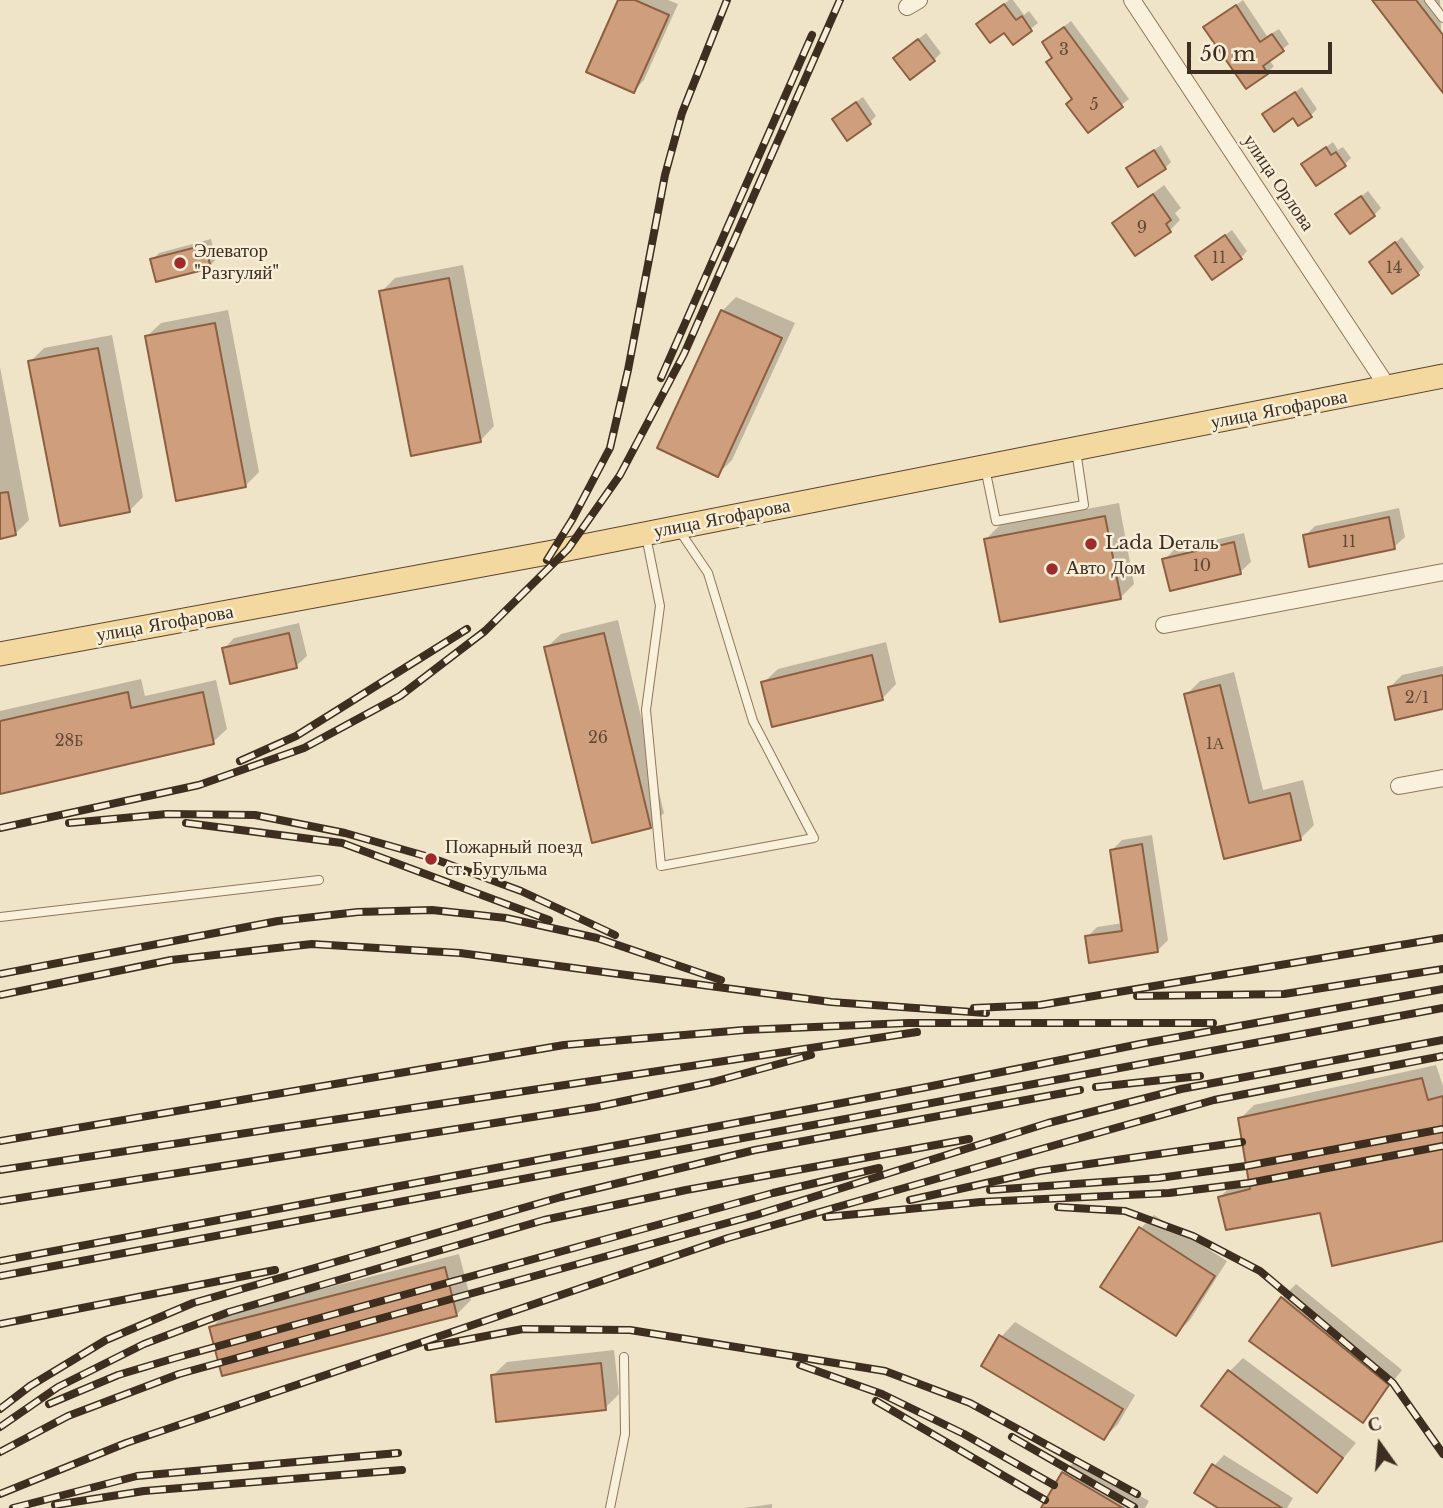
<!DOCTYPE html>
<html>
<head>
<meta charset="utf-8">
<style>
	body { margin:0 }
	#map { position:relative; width:1443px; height:1508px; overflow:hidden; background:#f0e4c8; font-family:"Libre Baskerville",serif }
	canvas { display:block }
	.north { position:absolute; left:1345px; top:1410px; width:70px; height:70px; -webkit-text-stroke:5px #f7eed8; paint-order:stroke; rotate:345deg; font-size:19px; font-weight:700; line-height:28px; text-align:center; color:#3d2e20 }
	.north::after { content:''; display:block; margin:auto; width:24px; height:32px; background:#3d2e20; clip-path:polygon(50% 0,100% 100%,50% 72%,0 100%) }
	.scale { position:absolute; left:1187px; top:42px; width:145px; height:32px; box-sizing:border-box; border:4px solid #3d2e20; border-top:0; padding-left:9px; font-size:21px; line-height:24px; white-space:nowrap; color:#3d2e20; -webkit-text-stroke:5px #f7eed8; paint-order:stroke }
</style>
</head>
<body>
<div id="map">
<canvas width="1443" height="1508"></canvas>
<div class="north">С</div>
<div class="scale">50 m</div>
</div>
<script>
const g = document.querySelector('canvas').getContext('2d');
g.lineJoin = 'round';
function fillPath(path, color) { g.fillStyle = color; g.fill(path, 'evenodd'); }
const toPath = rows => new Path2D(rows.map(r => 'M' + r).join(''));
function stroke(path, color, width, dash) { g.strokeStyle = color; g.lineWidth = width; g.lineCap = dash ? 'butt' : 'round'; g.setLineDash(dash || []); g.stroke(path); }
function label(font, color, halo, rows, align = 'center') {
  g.font = font + ' "Libre Baskerville",serif'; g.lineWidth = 5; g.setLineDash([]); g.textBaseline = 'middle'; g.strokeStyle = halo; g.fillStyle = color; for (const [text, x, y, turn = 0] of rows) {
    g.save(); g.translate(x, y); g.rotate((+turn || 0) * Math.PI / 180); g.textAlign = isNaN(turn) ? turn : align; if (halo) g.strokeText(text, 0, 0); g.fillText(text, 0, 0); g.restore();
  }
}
fillPath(toPath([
	[620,0,668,0,678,4,644,80,634,91],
	[1009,0,1013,0,1024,15,1029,11,1038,23,1013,43,1004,31,979,24],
	[1243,0,1267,36,1279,29,1289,44,1269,60,1274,66,1267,73,1205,28],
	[1374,0,1440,0,1443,90],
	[1071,21,1129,99,1089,131,1054,57,1044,42],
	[926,33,941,53,934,60,902,52],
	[1302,87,1317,109,1311,115,1264,114],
	[863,97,876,116,870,122,840,113],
	[1333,142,1338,150,1343,147,1351,158,1344,165,1303,164],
	[1161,145,1171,162,1165,168,1128,168],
	[1164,185,1181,208,1175,213,1180,220,1170,230,1114,223],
	[1368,191,1381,208,1374,215,1337,214],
	[1232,230,1247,251,1241,258,1204,250],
	[1402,237,1424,267,1418,274,1371,262],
	[211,239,216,259,210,266,152,260,159,253],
	[463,265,494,426,480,441,381,292,395,278],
	[736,297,795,323,732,460,718,474,722,311],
	[228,310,259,472,245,486,146,337,161,323],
	[112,335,143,497,129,511,30,362,44,348],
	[0,367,29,520,15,534,0,537],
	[1119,503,1134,584,1120,598,986,539,1000,525],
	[1399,508,1405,537,1394,547,1305,536,1315,526],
	[1244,533,1251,562,1240,572,1164,560,1174,550],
	[618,620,664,813,650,827,546,648,561,634],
	[299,623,307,656,296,666,224,649,234,638],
	[886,642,896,684,882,699,763,683,778,669],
	[1443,666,1443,708,1390,687,1402,675],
	[1234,672,1263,790,1303,780,1314,825,1300,839,1226,857,1186,695,1200,681],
	[141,679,145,696,216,680,227,729,213,742,0,792,0,711],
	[1152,835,1168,940,1157,951,1087,937,1097,927,1123,923,1112,850,1122,840],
	[1436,1065,1443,1086,1443,1239,1321,1211,1220,1197,1234,1183,1250,1179,1240,1119,1254,1105],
	[1154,1215,1227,1261,1190,1320,1176,1334,1140,1229],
	[459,1254,471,1300,457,1314,211,1328,225,1314],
	[1296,1284,1402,1370,1363,1420,1282,1298],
	[1015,1322,1135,1395,1118,1424,1104,1438,1001,1337],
	[614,1350,619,1394,605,1408,492,1376,507,1362],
	[1243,1358,1356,1443,1316,1491,1229,1372],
	[1224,1455,1293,1498,1287,1508,1221,1508,1214,1466],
	[1077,1459,1149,1501,1145,1508,1043,1508,1063,1473],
	[772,1504,772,1508,744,1508]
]), '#0003');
const building = toPath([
	[618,0,635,0,669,15,634,93,586,72,618,0],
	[1372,0,1416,0,1443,35,1443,93,1372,0],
	[1004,4,1016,20,1022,16,1032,31,1013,45,1004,33,990,43,976,24,1004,4],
	[1236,5,1260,42,1272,34,1284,51,1263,66,1268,74,1246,89,1203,27,1236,5],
	[1064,27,1123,107,1088,133,1066,104,1072,99,1046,62,1052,58,1042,42,1064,27],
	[918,39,935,61,910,80,893,58,918,39],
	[1295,92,1312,117,1298,126,1293,118,1274,132,1262,114,1295,92],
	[856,102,871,124,847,141,832,119,856,102],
	[1326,147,1331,155,1336,152,1346,166,1316,186,1301,164,1326,147],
	[1154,150,1166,169,1138,187,1126,168,1154,150],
	[1153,194,1171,220,1166,224,1171,232,1135,256,1112,223,1153,194],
	[1361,196,1375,216,1350,234,1335,214,1361,196],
	[1225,235,1242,259,1212,280,1195,256,1225,235],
	[1395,242,1419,275,1392,294,1369,262,1395,242],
	[205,245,211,268,156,282,150,259,205,245],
	[449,278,481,442,411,456,379,291,449,278],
	[721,310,782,338,718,477,657,448,721,310],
	[215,323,246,487,176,501,145,336,215,323],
	[98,348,130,512,60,526,28,361,98,348],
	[8,492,16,535,0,539,0,493,8,492],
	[1105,516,1121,599,1000,622,984,539,1105,516],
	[1389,517,1395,549,1309,567,1303,535,1389,517],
	[1234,542,1241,574,1170,591,1162,559,1234,542],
	[289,633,297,668,230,684,222,648,289,633],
	[604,633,651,828,592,843,544,647,604,633],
	[872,655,883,700,772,727,761,682,872,655],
	[1443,675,1443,709,1395,720,1388,687,1443,675],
	[1220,685,1249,803,1290,793,1301,840,1224,859,1184,694,1220,685],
	[128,692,131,708,203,692,214,744,0,794,0,721,128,692],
	[1142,844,1158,952,1089,963,1085,936,1122,931,1110,850,1142,844],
	[1422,1078,1428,1100,1443,1096,1443,1241,1332,1266,1320,1213,1226,1230,1218,1197,1250,1189,1238,1118,1422,1078],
	[1139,1227,1215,1276,1176,1336,1100,1287,1139,1227],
	[445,1267,457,1316,222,1376,209,1327,445,1267],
	[1281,1297,1389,1385,1363,1423,1249,1341,1281,1297],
	[999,1335,1123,1409,1104,1440,981,1366,999,1335],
	[601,1363,606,1410,496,1422,491,1375,601,1363],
	[1228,1370,1343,1458,1317,1493,1201,1406,1228,1370],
	[1212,1464,1282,1508,1218,1508,1194,1493,1212,1464],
	[1062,1472,1123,1508,1041,1508,1062,1472]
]);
fillPath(building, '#cf9f7d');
stroke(building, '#8d5f41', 2);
const lane = toPath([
	[1429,0,1443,18],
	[985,468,996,521,1084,505,1076,450],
	[646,536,660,606,646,710,661,866,814,838,753,721,708,573,679,530],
	[0,917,319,880],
	[610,1508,625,1434,624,1357]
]);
const street = toPath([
	[1132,0,1389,389],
	[907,7,919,0],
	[1164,625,1443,572],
	[1399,786,1443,778]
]);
const primary = toPath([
	[0,654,553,552,1443,376]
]);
stroke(lane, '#8d765c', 10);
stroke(street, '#8d765c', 18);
stroke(primary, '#5b4430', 25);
stroke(lane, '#faf1dc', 8);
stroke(street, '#faf1dc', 16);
stroke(primary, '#f3d9a0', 23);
const rail = toPath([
	[661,378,812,35],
	[547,560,572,520,610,448,628,370,665,175,682,113,727,0],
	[240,761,296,736,467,629],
	[69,823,167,814,255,815,345,833,429,857,521,891,615,935],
	[186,823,342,843,549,920],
	[0,828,199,785,304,748,400,696,485,631,568,549,620,475,684,354,840,0],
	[0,974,278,921,358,912,432,910,506,918,597,938,721,980],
	[0,995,171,960,312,944,460,953,831,1002,986,1013],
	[1137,996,1284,994,1443,969],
	[974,1008,1040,1005,1443,938],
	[1096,1087,1200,1076],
	[0,1141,564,1045,744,1030,908,1023,1213,1023],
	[0,1170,917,1032],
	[990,1190,1159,1178,1246,1166,1443,1129],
	[910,1200,1040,1171,1242,1142],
	[0,1201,596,1107,713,1082,811,1055],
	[1058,1207,1125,1211,1193,1236,1260,1271,1393,1383,1443,1454],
	[826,1217,981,1202,1169,1193,1249,1183,1443,1146],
	[0,1261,927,1087,1140,1044,1443,989],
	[0,1276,1443,1008],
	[0,1324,275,1270],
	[428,1347,523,1329,630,1330,885,1371,970,1403,1137,1494],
	[800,1365,882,1394,964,1434,1054,1485],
	[876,1401,1045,1500],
	[49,1404,118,1375,175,1358,773,1193,879,1168],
	[0,1409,30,1386,106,1340,193,1303,561,1197,755,1150,1080,1090],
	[0,1427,58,1387,144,1344,229,1312,544,1220,686,1190,969,1139],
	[1012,1437,1134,1507],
	[0,1452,68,1416,179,1374,756,1215,1048,1123,1181,1089,1443,1040],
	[0,1494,126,1443,728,1238,1214,1100,1443,1056],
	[55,1505,144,1491,402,1470],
	[13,1508,137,1476,398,1453]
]);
stroke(rail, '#3d2e20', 8);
stroke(rail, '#f7eed8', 5, [16]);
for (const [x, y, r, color] of [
	[180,263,7,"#9e2a2b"],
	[1091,544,7,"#9e2a2b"],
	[1052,569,7,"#9e2a2b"],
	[431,859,7,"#9e2a2b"]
]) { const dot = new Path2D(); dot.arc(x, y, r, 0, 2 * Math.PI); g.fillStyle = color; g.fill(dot); stroke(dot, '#f7eed8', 2.5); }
label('16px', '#624a37', null, [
	["3",1064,50],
	["5",1094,105],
	["9",1142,228],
	["11",1219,258],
	["14",1394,268],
	["11",1349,542],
	["10",1202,566],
	["2/1",1417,698],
	["26",598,738],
	["28Б",69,741],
	["1А",1215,744]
]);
label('19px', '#3d2e20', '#f7eed8', [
	["улица Орлова",1278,183,56],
	["улица Ягофарова",1279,410,-11],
	["улица Ягофарова",722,519,-11],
	["улица Ягофарова",165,624,-10]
]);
label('19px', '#3d2e20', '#f7eed8', [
	["Элеватор",194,252],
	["\"Разгуляй\"",194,274],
	["Lada Dеталь",1105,544],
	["Авто Дом",1066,569],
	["Пожарный поезд",445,848],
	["ст. Бугульма",445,870]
], 'left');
</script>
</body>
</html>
